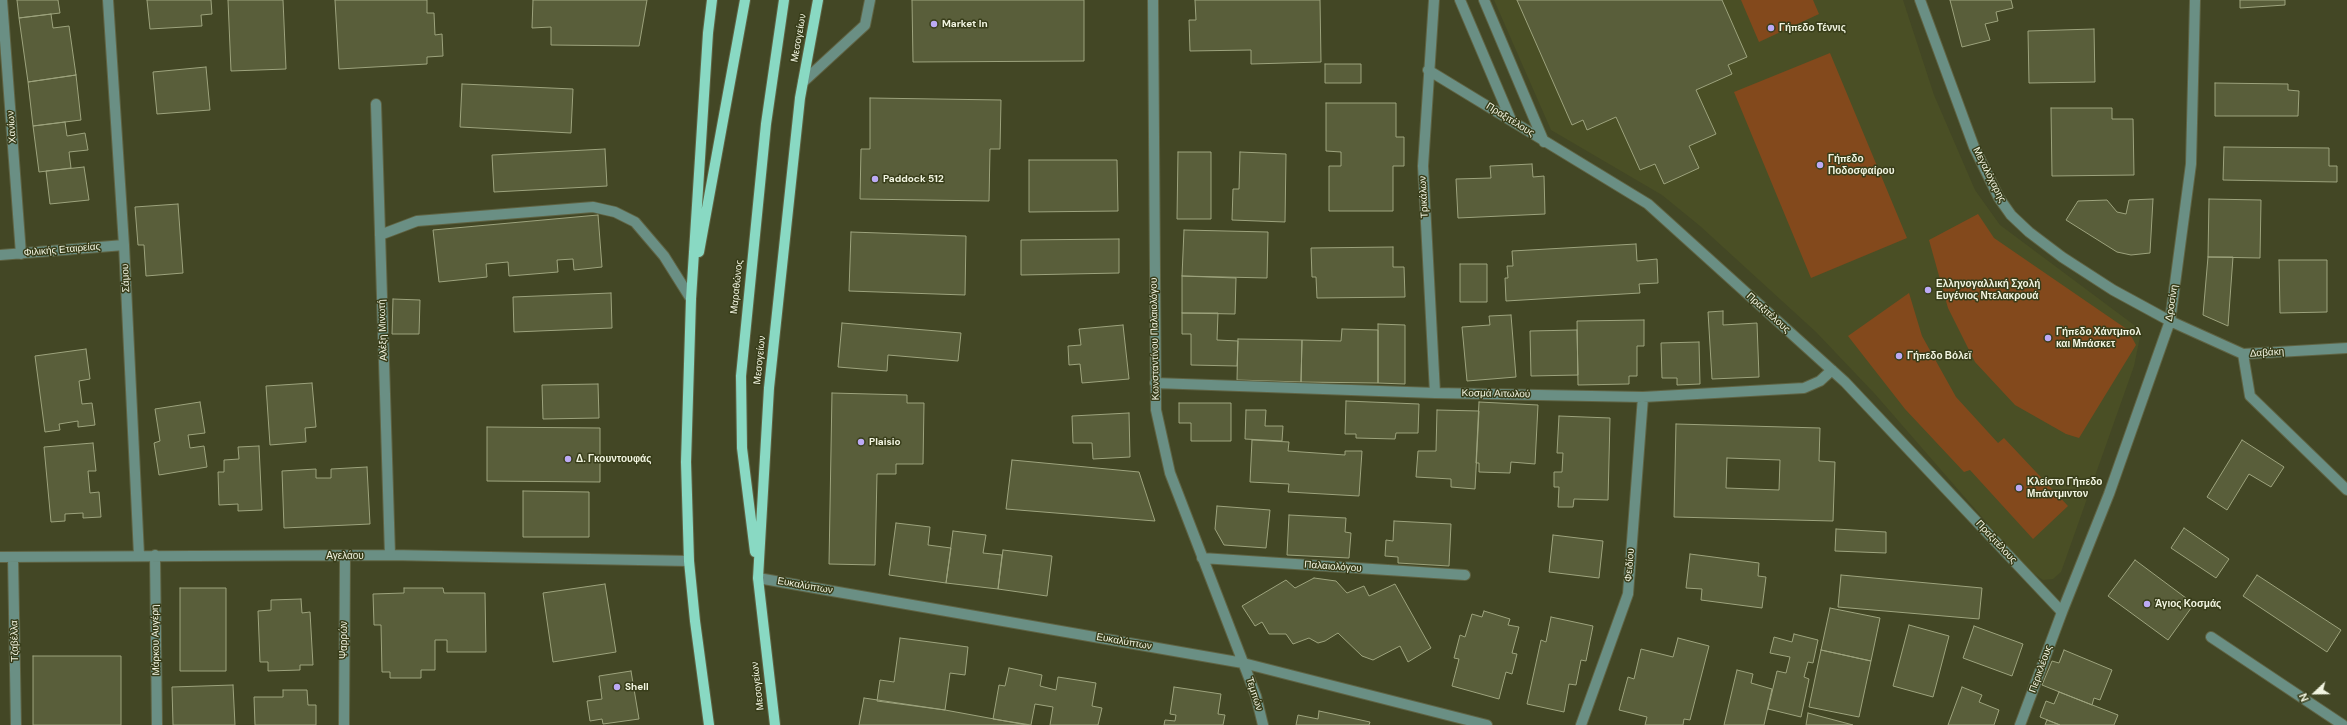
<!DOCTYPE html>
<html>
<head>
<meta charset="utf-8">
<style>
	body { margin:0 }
	#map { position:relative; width:2347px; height:725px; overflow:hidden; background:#434725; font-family:"DM Sans",sans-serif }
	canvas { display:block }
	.north { position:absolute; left:2295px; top:673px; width:40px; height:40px; -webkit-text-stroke:3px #383d1a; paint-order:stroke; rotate:248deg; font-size:11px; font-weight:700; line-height:16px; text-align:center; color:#f2f5e1 }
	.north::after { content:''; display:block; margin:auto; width:14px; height:18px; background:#f2f5e1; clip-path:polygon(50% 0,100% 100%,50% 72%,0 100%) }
</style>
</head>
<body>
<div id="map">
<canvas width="2347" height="725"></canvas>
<div class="north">N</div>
</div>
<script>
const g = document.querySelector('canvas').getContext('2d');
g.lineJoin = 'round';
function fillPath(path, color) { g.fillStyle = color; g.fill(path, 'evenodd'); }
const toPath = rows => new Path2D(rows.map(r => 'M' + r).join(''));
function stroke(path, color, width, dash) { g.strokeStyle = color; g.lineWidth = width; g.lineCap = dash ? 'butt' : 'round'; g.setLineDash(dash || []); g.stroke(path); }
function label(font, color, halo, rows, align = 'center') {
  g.font = font + ' "DM Sans",sans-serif'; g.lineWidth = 3; g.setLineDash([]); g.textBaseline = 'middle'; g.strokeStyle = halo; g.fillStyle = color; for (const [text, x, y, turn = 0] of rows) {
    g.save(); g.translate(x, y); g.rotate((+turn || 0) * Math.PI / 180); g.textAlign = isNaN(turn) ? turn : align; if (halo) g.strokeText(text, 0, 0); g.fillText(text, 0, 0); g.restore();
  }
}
fillPath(toPath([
	[1494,0,1903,0,1934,95,1975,190,2000,225,2134,325,2140,337,2134,366,2061,572,2053,579,2043,580,2028,570,1875,394,1816,332,1700,226,1662,195,1551,130]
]), '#4a4f25');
fillPath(toPath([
	[1741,0,1813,0,1819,14,1759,42],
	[1830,53,1907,238,1811,278,1734,92],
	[1978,214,1994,238,2128,330,2136,345,2079,438,2066,434,2015,405,1975,362,1948,308,1929,240],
	[1909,293,1922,336,1956,397,1998,443,2004,438,2068,506,2033,539,1970,470,1964,472,1905,409,1848,336]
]), '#83491c');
const building = toPath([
	[17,0,58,0,60,13,19,18,17,0],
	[147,0,211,0,212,14,201,15,202,26,150,29,147,0],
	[228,0,283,0,286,69,231,71,228,0],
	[335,0,427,0,427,13,434,13,435,35,442,34,443,56,427,57,427,64,339,69,335,0],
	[533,0,647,0,639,46,551,45,551,27,532,28,533,0],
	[912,0,1084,0,1084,61,913,62,912,0],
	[1195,0,1320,0,1321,62,1251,64,1251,50,1190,51,1189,20,1196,20,1195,0],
	[1517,0,1722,0,1747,57,1728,65,1732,74,1696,90,1716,134,1689,146,1699,168,1664,184,1655,164,1640,170,1616,117,1587,130,1583,120,1572,125,1517,0],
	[1950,0,2011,0,2013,8,1996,12,1998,21,1985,24,1990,40,1962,47,1950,0],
	[2240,0,2285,0,2285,5,2240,8,2240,0],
	[51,14,53,28,69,26,76,75,28,82,19,18,51,14],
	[2094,29,2095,82,2029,83,2028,31,2094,29],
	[1325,64,1361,64,1361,83,1325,83,1325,64],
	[206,67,210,110,157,114,153,72,206,67],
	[76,75,81,120,33,126,28,82,76,75],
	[2215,83,2288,84,2288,90,2299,91,2298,116,2215,116,2215,83],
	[462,84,573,89,571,133,460,127,462,84],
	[870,98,1001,100,1000,149,990,149,989,201,860,199,861,149,870,149,870,98],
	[1326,103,1396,103,1396,137,1404,137,1404,166,1393,166,1393,211,1329,211,1329,166,1341,166,1341,152,1326,151,1326,103],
	[2051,108,2112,108,2112,119,2133,119,2134,175,2052,176,2051,108],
	[65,122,67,136,85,133,88,150,69,152,71,168,39,172,33,126,65,122],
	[2224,147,2329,148,2329,166,2337,166,2337,182,2223,180,2224,147],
	[605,149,607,186,494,192,492,155,605,149],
	[1178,152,1211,152,1211,219,1177,219,1178,152],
	[1240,152,1286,154,1285,222,1232,220,1233,189,1239,189,1240,152],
	[1029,160,1117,160,1118,211,1029,212,1029,160],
	[1532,164,1533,177,1544,176,1545,214,1458,218,1456,179,1491,178,1490,166,1532,164],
	[84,167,89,200,50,204,46,171,84,167],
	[2153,199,2150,253,2131,255,2117,252,2066,220,2078,201,2107,200,2117,212,2126,214,2129,200,2153,199],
	[2209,199,2261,200,2260,258,2208,257,2209,199],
	[178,204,183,273,146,276,144,245,138,245,135,207,178,204],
	[598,215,602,267,574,270,573,259,557,260,558,272,509,276,508,262,486,264,487,277,439,282,433,230,598,215],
	[1184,230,1268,232,1267,278,1182,276,1184,230],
	[851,232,966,236,965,295,849,291,851,232],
	[1119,239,1119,273,1021,275,1021,240,1119,239],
	[1636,244,1637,261,1657,259,1658,283,1639,284,1640,293,1506,301,1505,278,1508,278,1507,266,1513,266,1512,251,1636,244],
	[1393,247,1393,267,1404,267,1405,297,1317,298,1316,277,1312,277,1311,248,1393,247],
	[2208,257,2233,257,2228,326,2203,315,2208,257],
	[2279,260,2327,260,2327,312,2280,313,2279,260],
	[1460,264,1487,264,1487,302,1460,302,1460,264],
	[1182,276,1236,278,1235,314,1182,313,1182,276],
	[611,293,612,328,514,332,513,297,611,293],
	[393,299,420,300,419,334,392,334,393,299],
	[1723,311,1723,325,1757,323,1759,377,1712,379,1708,312,1723,311],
	[1182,313,1218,313,1217,340,1238,341,1237,366,1191,365,1191,334,1182,334,1182,313],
	[1511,315,1516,377,1467,381,1462,327,1490,325,1489,316,1511,315],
	[1644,320,1644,346,1637,346,1637,376,1629,376,1629,384,1578,385,1577,321,1644,320],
	[842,323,961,333,958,361,888,355,887,371,838,367,842,323],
	[1378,324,1405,325,1405,384,1378,383,1378,324],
	[1123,325,1129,379,1082,383,1080,364,1069,365,1068,346,1081,345,1079,329,1123,325],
	[1342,329,1378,330,1378,383,1301,382,1302,340,1341,341,1342,329],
	[1577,330,1578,375,1531,376,1530,331,1577,330],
	[1238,339,1302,340,1301,382,1237,380,1238,339],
	[1699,342,1700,384,1677,385,1677,378,1662,378,1661,343,1699,342],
	[86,349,90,379,79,381,82,404,92,403,95,425,78,427,78,421,59,424,60,430,45,432,35,356,86,349],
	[312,383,316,427,305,428,306,442,270,445,266,386,312,383],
	[598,384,599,418,543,419,542,385,598,384],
	[832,393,907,395,907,403,924,403,923,464,896,464,896,474,877,474,875,565,829,564,832,393],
	[1346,401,1419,404,1418,433,1396,433,1395,439,1356,438,1356,434,1345,434,1346,401],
	[200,402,205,433,188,435,190,448,204,446,207,467,159,475,154,443,160,441,155,409,200,402],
	[1479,402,1538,405,1535,464,1511,462,1510,473,1479,472,1479,463,1476,463,1479,402],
	[1179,403,1231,403,1231,441,1191,441,1191,423,1179,423,1179,403],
	[1246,410,1266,410,1265,426,1283,426,1282,441,1245,439,1246,410],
	[1437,410,1479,411,1475,489,1451,487,1451,479,1416,477,1418,451,1436,451,1437,410],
	[1129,413,1130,457,1093,459,1092,443,1073,443,1072,416,1129,413],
	[1559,416,1610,418,1608,500,1574,499,1573,507,1558,507,1559,487,1554,487,1554,472,1562,472,1563,453,1557,453,1559,416],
	[1676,424,1820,428,1819,461,1835,462,1833,521,1674,517,1676,424],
	[1727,458,1780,460,1779,490,1726,488,1727,458],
	[487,427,600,428,600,482,487,481,487,427],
	[1252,440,1289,442,1288,451,1345,455,1345,451,1362,451,1359,496,1288,492,1289,484,1250,482,1252,440],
	[2242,440,2284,467,2271,487,2249,474,2227,510,2207,497,2242,440],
	[93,443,96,471,88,471,90,493,99,492,101,517,83,518,83,513,65,514,65,521,51,522,44,447,93,443],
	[259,446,262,510,238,511,238,504,219,505,218,472,224,472,224,460,239,459,238,447,259,446],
	[1012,460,1139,472,1155,521,1006,509,1012,460],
	[367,467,370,524,284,528,282,471,316,469,316,478,331,478,331,469,367,467],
	[523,491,589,492,589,537,523,537,523,491],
	[1217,506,1270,510,1266,548,1224,545,1215,529,1217,506],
	[1289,515,1346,518,1345,532,1351,533,1349,558,1287,555,1289,515],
	[1394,521,1451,524,1449,566,1398,563,1398,557,1385,556,1386,540,1393,541,1394,521],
	[896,523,930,527,928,545,951,548,946,583,889,575,896,523],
	[2184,528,2229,559,2216,578,2171,548,2184,528],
	[1836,529,1886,532,1886,553,1835,551,1836,529],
	[953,531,986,535,983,553,1002,555,998,589,946,583,953,531],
	[1553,535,1603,541,1599,578,1549,572,1553,535],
	[1003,550,1052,556,1047,596,998,589,1003,550],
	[1690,554,1759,563,1758,576,1766,577,1762,608,1701,600,1702,589,1686,588,1690,554],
	[2135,560,2194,604,2168,640,2108,596,2135,560],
	[1841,575,1982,588,1979,619,1838,607,1841,575],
	[2257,575,2341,630,2327,652,2243,596,2257,575],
	[1314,578,1336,581,1347,593,1364,586,1369,596,1395,584,1431,648,1408,662,1400,646,1373,660,1362,656,1338,633,1325,641,1318,643,1309,638,1293,644,1286,634,1269,634,1262,622,1255,626,1242,606,1286,580,1295,588,1314,578],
	[605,584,616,652,553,662,543,593,605,584],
	[180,588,226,588,226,671,180,671,180,588],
	[404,588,443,588,444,593,485,593,486,652,447,652,447,640,435,640,435,670,421,670,421,678,390,678,390,672,382,672,381,625,374,625,373,594,404,593,404,588],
	[301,599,302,613,310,612,313,665,300,665,300,670,268,671,268,662,260,662,258,611,271,610,271,600,301,599],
	[1830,608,1880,618,1871,661,1821,650,1830,608],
	[1484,611,1510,619,1508,625,1519,627,1512,653,1517,654,1512,674,1506,672,1499,699,1452,686,1459,659,1454,658,1460,635,1465,637,1472,614,1482,617,1484,611],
	[1551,617,1593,626,1586,661,1581,660,1576,685,1569,684,1564,712,1527,704,1541,640,1546,642,1551,617],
	[1909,625,1949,636,1933,697,1893,686,1909,625],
	[1974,626,2023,644,2012,676,1963,658,1974,626],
	[1794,634,1818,640,1813,663,1808,662,1804,677,1809,679,1801,717,1768,709,1777,671,1786,673,1790,657,1770,653,1774,637,1792,642,1794,634],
	[900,638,968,647,965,675,950,673,945,710,877,701,880,680,894,682,900,638],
	[1678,638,1709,646,1690,720,1684,719,1683,725,1645,725,1647,717,1619,710,1628,677,1634,679,1641,649,1673,657,1678,638],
	[1821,650,1871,661,1859,717,1809,707,1821,650],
	[2064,650,2112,670,2100,700,2094,698,2092,705,2042,685,2052,661,2059,663,2064,650],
	[33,656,121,656,121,725,33,725,33,656],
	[1009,668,1042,675,1040,686,1056,690,1058,677,1096,683,1092,706,1102,708,1098,725,1050,725,1053,707,1035,704,1031,725,993,719,999,685,1005,686,1009,668],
	[1737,670,1753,674,1751,683,1772,689,1764,725,1724,725,1737,670],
	[631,671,639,719,603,724,602,719,590,721,587,701,602,699,599,676,631,671],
	[233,685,235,725,173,725,172,687,233,685],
	[1174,687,1221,694,1218,714,1225,715,1223,725,1164,725,1165,720,1175,721,1176,715,1170,714,1174,687],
	[1962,687,1982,695,1979,702,1999,710,1994,725,1948,725,1962,687],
	[283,690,307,690,308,705,316,705,316,725,255,725,254,697,283,697,283,690],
	[2059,692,2118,715,2114,725,2060,725,2040,717,2046,701,2054,704,2059,692],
	[864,698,945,710,1027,725,859,725,864,698],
	[1319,711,1370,722,1369,725,1296,725,1298,715,1318,719,1319,711],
	[1808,713,1853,725,1806,725,1808,713],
	[2047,720,2060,725,2045,725,2047,720]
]);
fillPath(building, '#595e3a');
stroke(building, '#9da37d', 1);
const minor = toPath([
	[2,0,21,254],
	[108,0,124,245,139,555],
	[1153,0,1156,410,1170,473,1256,696,1263,725],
	[1434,0,1423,166,1435,393],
	[1460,0,1511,120],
	[1484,0,1544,142],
	[1920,0,1974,147,1999,198,2011,215,2029,232,2062,257,2113,290,2170,321,2243,354,2347,348],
	[1428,70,1648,204,1845,382,2062,612],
	[803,82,865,25,870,0],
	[376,104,390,555],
	[380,235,417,221,593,207,615,212,635,222,664,256,691,299],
	[0,255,124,245],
	[2243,354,2250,396,2347,490],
	[1155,383,1435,393,1643,397,1804,388,1820,381,1832,370],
	[155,555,157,725],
	[0,557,390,555,689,561],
	[13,557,16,725],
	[1202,558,1465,575],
	[758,578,1243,663,1487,725],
	[2211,637,2343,725],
	[344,725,345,556],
	[1581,725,1628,594,1643,397],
	[2020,725,2062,612,2109,494,2170,321,2191,164,2195,0]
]);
const major = toPath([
	[699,252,745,0],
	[755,552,742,448,741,376,766,124,784,0],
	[709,725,695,621,689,561,686,462,691,299,708,33,712,0],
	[775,725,758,578,769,388,800,98,818,0]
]);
stroke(minor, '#5f6343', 12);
stroke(major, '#5f6343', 12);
stroke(minor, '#6a8f84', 10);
stroke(major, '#89d9c3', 10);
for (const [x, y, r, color] of [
	[934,24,4,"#bcaaf5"],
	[1771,28,4,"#bcaaf5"],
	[1820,165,4,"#bcaaf5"],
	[875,179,4,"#bcaaf5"],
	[1928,290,4,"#bcaaf5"],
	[2048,338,4,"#bcaaf5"],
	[1899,356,4,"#bcaaf5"],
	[861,442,4,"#bcaaf5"],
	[568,459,4,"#bcaaf5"],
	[2019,488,4,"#bcaaf5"],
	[2147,604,4,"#bcaaf5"],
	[617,687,4,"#bcaaf5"]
]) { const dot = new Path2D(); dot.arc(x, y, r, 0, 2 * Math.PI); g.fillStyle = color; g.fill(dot); stroke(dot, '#383d1a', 1.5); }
label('bold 10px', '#f2f5e1', '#383d1a', [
	["Market In",942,24],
	["Γήπεδο Τέννις",1779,28],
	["Γήπεδο",1828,159],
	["Ποδοσφαίρου",1828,171],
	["Paddock 512",883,179],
	["Ελληνογαλλική Σχολή",1936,284],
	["Ευγένιος Ντελακρουά",1936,296],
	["Γήπεδο Χάντμπολ",2056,332],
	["και Μπάσκετ",2056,344],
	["Γήπεδο Βόλεϊ",1907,356],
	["Plaisio",869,442],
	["Δ. Γκουντουφάς",576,459],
	["Κλείστο Γήπεδο",2027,482],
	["Μπάντμιντον",2027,494],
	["Άγιος Κοσμάς",2155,604],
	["Shell",625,687]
], 'left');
label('10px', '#f2f5e1', '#383d1a', [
	["Μεσογείων",799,38,-80],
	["Πραξιτέλους",1510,120,32],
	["Χανίων",12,127,-94],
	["Μεγαλόχαρης",1989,175,63],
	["Τρικάλων",1424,197,-93],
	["Φιλικής Εταιρείας",62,250,-5],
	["Σάμου",126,278,-93],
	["Μαραθώνος",737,287,-84],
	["Δροσίνη",2172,303,-81],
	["Πραξιτέλους",1768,313,42],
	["Αλέξη Μινωτή",383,330,-92],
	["Κωνσταντίνου Παλαιολόγου",1155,339,-91],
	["Δαβάκη",2267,353,-4],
	["Μεσογείων",760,360,-84],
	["Κοσμά Αιτωλού",1496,394,1],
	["Πραξιτέλους",1996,542,47],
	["Αγελάου",345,556],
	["Φειδίου",1630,565,-85],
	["Παλαιολόγου",1333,567,4],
	["Ευκαλύπτων",805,586,10],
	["Μάρκου Αυγέρη",156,640,-91],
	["Ψαρρών",344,640,-90],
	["Τζαβέλλα",15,641,-91],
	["Ευκαλύπτων",1124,642,10],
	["Περικλέους",2041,669,-70],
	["Μεσογείων",758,686,-97],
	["Τεμπών",1254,694,72]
]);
</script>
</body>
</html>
